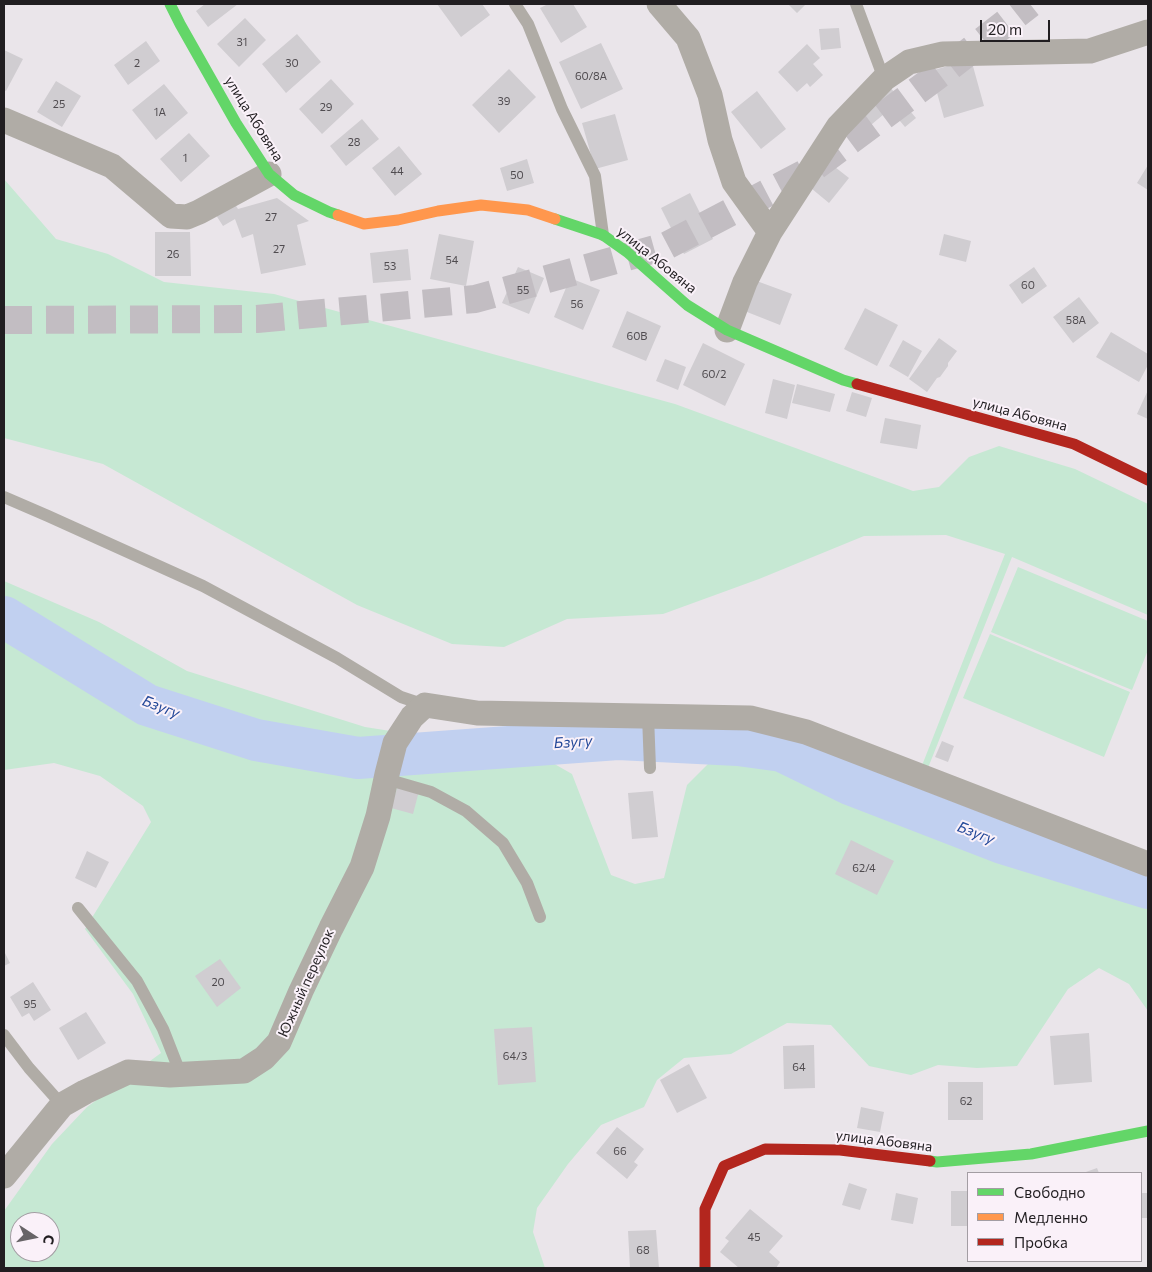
<!DOCTYPE html>
<html>
<head>
<meta charset="utf-8">
<style>
	body { margin:0 }
	#map { position:relative; width:1152px; height:1272px; overflow:hidden; background:#eae5ea; font-family:Commissioner,sans-serif }
	canvas { display:block }
	.frame { position:absolute; inset:0; border:5px solid #211e21; pointer-events:none }
	.legend { position:absolute; left:967px; top:1172px; width:175px; height:90px; box-sizing:border-box; background:#faf1f9; border:1px solid #a39da3; margin:0; padding:6px 9px; list-style:none; font-size:15px; color:#211e21 }
	.legend li { display:flex; align-items:center; gap:10px; height:25px }
	.legend b { width:25px; border:1px solid #a39da3 }
	.north { position:absolute; left:10px; top:1212px; width:50px; height:50px; box-sizing:border-box; background:#faf1f9; border:1px solid #a39da3; border-radius:50%; rotate:101deg; font-size:14px; font-weight:700; line-height:20px; text-align:center; color:#211e21 }
	.north::after { content:''; display:block; margin:auto; width:18px; height:22px; background:#676467; clip-path:polygon(50% 0,100% 100%,50% 72%,0 100%) }
	.scale { position:absolute; left:980px; top:20px; width:70px; height:22px; box-sizing:border-box; border:2px solid #211e21; border-top:0; padding-left:6px; font-size:15px; line-height:18px; white-space:nowrap; color:#211e21; -webkit-text-stroke:4px #faf1f9; paint-order:stroke }
</style>
</head>
<body>
<div id="map">
<canvas width="1152" height="1272"></canvas>
<div class="frame"></div>
<ul class="legend">
<li><b style="height:6px;background:#63d668"></b>Свободно</li>
<li><b style="height:6px;background:#ff974d"></b>Медленно</li>
<li><b style="height:6px;background:#b3261e"></b>Пробка</li>
</ul>
<div class="north">С</div>
<div class="scale">20 m</div>
</div>
<script>
const g = document.querySelector('canvas').getContext('2d');
g.lineJoin = 'round';
function fillPath(path, color) { g.fillStyle = color; g.fill(path, 'evenodd'); }
const toPath = rows => new Path2D(rows.map(r => 'M' + r).join(''));
function stroke(path, color, width, dash) { g.strokeStyle = color; g.lineWidth = width; g.lineCap = dash ? 'butt' : 'round'; g.setLineDash(dash || []); g.stroke(path); }
function label(font, color, halo, rows, align = 'center') {
  g.font = font + ' Commissioner,sans-serif'; g.lineWidth = 4; g.setLineDash([]); g.textBaseline = 'middle'; g.strokeStyle = halo; g.fillStyle = color; for (const [text, x, y, turn = 0] of rows) {
    g.save(); g.translate(x, y); g.rotate((+turn || 0) * Math.PI / 180); g.textAlign = isNaN(turn) ? turn : align; if (halo) g.strokeText(text, 0, 0); g.fillText(text, 0, 0); g.restore();
  }
}
fillPath(toPath([
	[4,179,56,239,108,254,164,282,274,294,675,404,913,491,939,487,969,457,999,446,1075,469,1148,504,1148,615,1012,557,916,798,1077,857,1148,876,1148,1011,1129,984,1099,968,1068,989,1017,1066,977,1068,938,1065,911,1075,869,1066,831,1025,787,1023,731,1054,684,1058,657,1080,644,1107,601,1125,568,1164,537,1208,533,1232,545,1268,4,1268,4,1211,52,1144,87,1107,161,1053,133,994,85,929,151,822,143,806,100,776,54,763,4,770,4,581,99,622,187,671,365,727,537,754,572,774,611,875,635,884,664,878,687,785,714,758,766,754,910,796,1005,554,946,535,864,536,759,579,663,614,567,619,504,647,452,644,357,605,103,464,4,438],
	[20,1222,50,1222,50,1252,20,1252],
	[1018,567,1148,621,1148,650,1132,690,991,632],
	[990,634,1130,692,1104,757,963,698]
]), '#c6e8d3');
stroke(toPath([
	[4,617,147,705,256,740,358,758,618,739,738,745,782,751,852,785,1002,843,1148,888]
]), '#c1d0f0', 42);
fillPath(toPath([
	[205,4,238,4,208,27,196,11],
	[437,4,482,4,490,15,461,37],
	[548,4,573,4,587,27,561,43,540,8],
	[788,4,806,4,797,13],
	[245,18,266,40,239,67,217,44],
	[839,28,841,48,821,50,819,29],
	[297,34,321,62,286,93,262,64],
	[146,41,160,61,128,85,114,65],
	[601,43,623,89,581,109,559,62],
	[807,44,820,58,813,64,823,75,810,87,807,83,797,92,778,72],
	[4,50,23,59,6,91,4,90],
	[971,59,984,106,944,118,931,71],
	[509,69,536,97,499,133,472,105],
	[331,79,354,104,322,134,299,109],
	[56,81,81,96,62,127,37,112],
	[164,84,188,113,156,140,132,110],
	[889,86,916,118,905,127,890,109,853,140,841,126],
	[757,91,786,129,761,149,731,112],
	[615,114,628,160,595,169,582,123],
	[362,119,379,139,346,166,330,146],
	[189,133,210,156,181,182,160,159],
	[399,146,422,174,395,196,372,168],
	[527,159,534,183,507,191,500,168],
	[826,160,849,178,829,203,806,184],
	[1148,165,1148,190,1137,183],
	[690,193,713,239,684,254,661,208],
	[277,198,309,221,297,225,306,265,261,274,253,234,242,238,235,219,223,226,214,212,233,201,238,209],
	[155,232,190,232,191,276,155,276],
	[439,234,474,241,466,286,430,279],
	[944,234,971,241,966,262,939,255],
	[408,249,411,280,373,283,370,253],
	[518,267,544,278,529,314,502,303],
	[1034,267,1047,286,1022,304,1009,285],
	[570,278,600,290,583,330,554,317],
	[754,280,792,294,780,325,742,310],
	[1079,297,1099,323,1073,343,1053,317],
	[865,308,898,325,877,366,844,349],
	[627,311,661,326,646,361,612,347],
	[1111,332,1148,354,1148,365,1139,382,1096,357],
	[939,338,957,351,948,363,948,366,940,377,937,378,927,392,909,379],
	[903,340,922,351,908,377,889,366],
	[703,343,745,364,725,406,683,385],
	[665,359,686,367,678,390,656,381],
	[773,379,795,385,787,419,765,413],
	[797,384,835,394,830,412,792,403],
	[1148,390,1148,419,1137,414],
	[852,392,872,398,866,417,846,411],
	[885,418,921,425,917,449,880,443],
	[942,741,954,746,948,762,935,757],
	[398,785,419,791,413,814,391,808],
	[653,791,658,837,632,839,628,793],
	[851,840,894,861,877,895,835,874],
	[87,851,109,862,96,888,75,878],
	[4,951,10,963,4,966],
	[220,959,241,988,217,1007,195,976],
	[33,982,51,1010,34,1021,29,1013,22,1017,10,997],
	[86,1012,106,1043,78,1060,59,1028],
	[532,1027,536,1082,498,1085,494,1029],
	[1089,1033,1092,1082,1054,1085,1050,1036],
	[814,1045,815,1088,784,1089,783,1046],
	[689,1064,707,1098,677,1113,660,1080],
	[948,1082,983,1082,983,1120,948,1120],
	[861,1107,884,1112,880,1132,857,1128],
	[617,1127,644,1149,634,1162,638,1165,627,1179,596,1153],
	[1097,1168,1099,1173,1083,1173],
	[849,1183,867,1189,860,1210,842,1205],
	[951,1191,968,1191,968,1226,951,1226],
	[896,1193,918,1198,913,1224,891,1220],
	[1141,1193,1148,1193,1148,1218,1141,1218],
	[750,1209,783,1236,769,1252,780,1262,776,1268,739,1268,720,1252,729,1241,725,1238],
	[656,1230,659,1268,630,1268,628,1231]
]), '#d0cdd1');
stroke(toPath([
	[4,320,257,319,475,299,666,246,809,171,948,68,1030,4]
]), '#c2bdc2', 28, [28, 14]);
stroke(toPath([
	[515,4,528,24,562,109,595,176,603,235],
	[856,4,884,79],
	[4,497,48,516,203,586,337,658,401,697,425,705],
	[648,716,650,768],
	[386,779,431,792,466,811,503,843,527,883,540,917],
	[78,908,137,981,163,1029,181,1075],
	[4,1035,29,1068,62,1105]
]), '#b0aca6', 12);
stroke(toPath([
	[659,4,688,38,710,95,720,140,734,182,770,232],
	[4,120,112,166,171,216,187,217,199,212,269,174],
	[727,330,745,282,770,232,838,127,884,79,909,62,943,54,1090,51,1148,32],
	[4,1176,62,1105,85,1092,128,1072,170,1075,244,1071,264,1058,279,1042,301,991,331,928,362,867,378,816,387,774,395,743,412,717,425,705,477,713,750,718,806,732,1148,864]
]), '#b0aca6', 25);
stroke(toPath([
	[170,4,180,24,236,123,269,174,294,195,329,212,338,215],
	[555,219,603,235,627,252,687,305,727,330,843,380,857,384],
	[930,1161,937,1162,1031,1154,1148,1131]
]), '#63d668', 11);
stroke(toPath([
	[338,215,364,224,398,220,438,211,481,205,528,210,555,219]
]), '#ff974d', 11);
stroke(toPath([
	[857,384,1074,444,1148,480],
	[705,1268,705,1209,724,1166,765,1149,840,1150,930,1161]
]), '#b3261e', 11);
label('11px', '#504c50', null, [
	["31",242,42],
	["2",137,63],
	["30",292,63],
	["60/8А",591,76],
	["39",504,101],
	["25",59,104],
	["29",326,107],
	["1А",160,112],
	["28",354,142],
	["1",185,158],
	["44",397,171],
	["50",517,175],
	["27",271,217],
	["27",279,249],
	["26",173,254],
	["54",452,260],
	["53",390,266],
	["60",1028,285],
	["55",523,290],
	["56",577,304],
	["58А",1076,320],
	["60В",637,336],
	["60/2",714,374],
	["62/4",864,868],
	["20",218,982],
	["95",30,1004],
	["64/3",515,1056],
	["64",799,1067],
	["62",966,1101],
	["66",620,1151],
	["45",754,1237],
	["68",643,1250]
]);
label('14px', '#211e21', '#faf1f9', [
	["улица Абовяна",254,119,58],
	["улица Абовяна",657,260,39],
	["улица Абовяна",1020,414,15],
	["Южный переулок",306,983,-66],
	["улица Абовяна",884,1141,7]
]);
label('italic 15px', '#224798', '#faf1f9', [
	["Бзугу",161,707,21],
	["Бзугу",573,742,-4],
	["Бзугу",976,833,21]
]);
</script>
</body>
</html>
